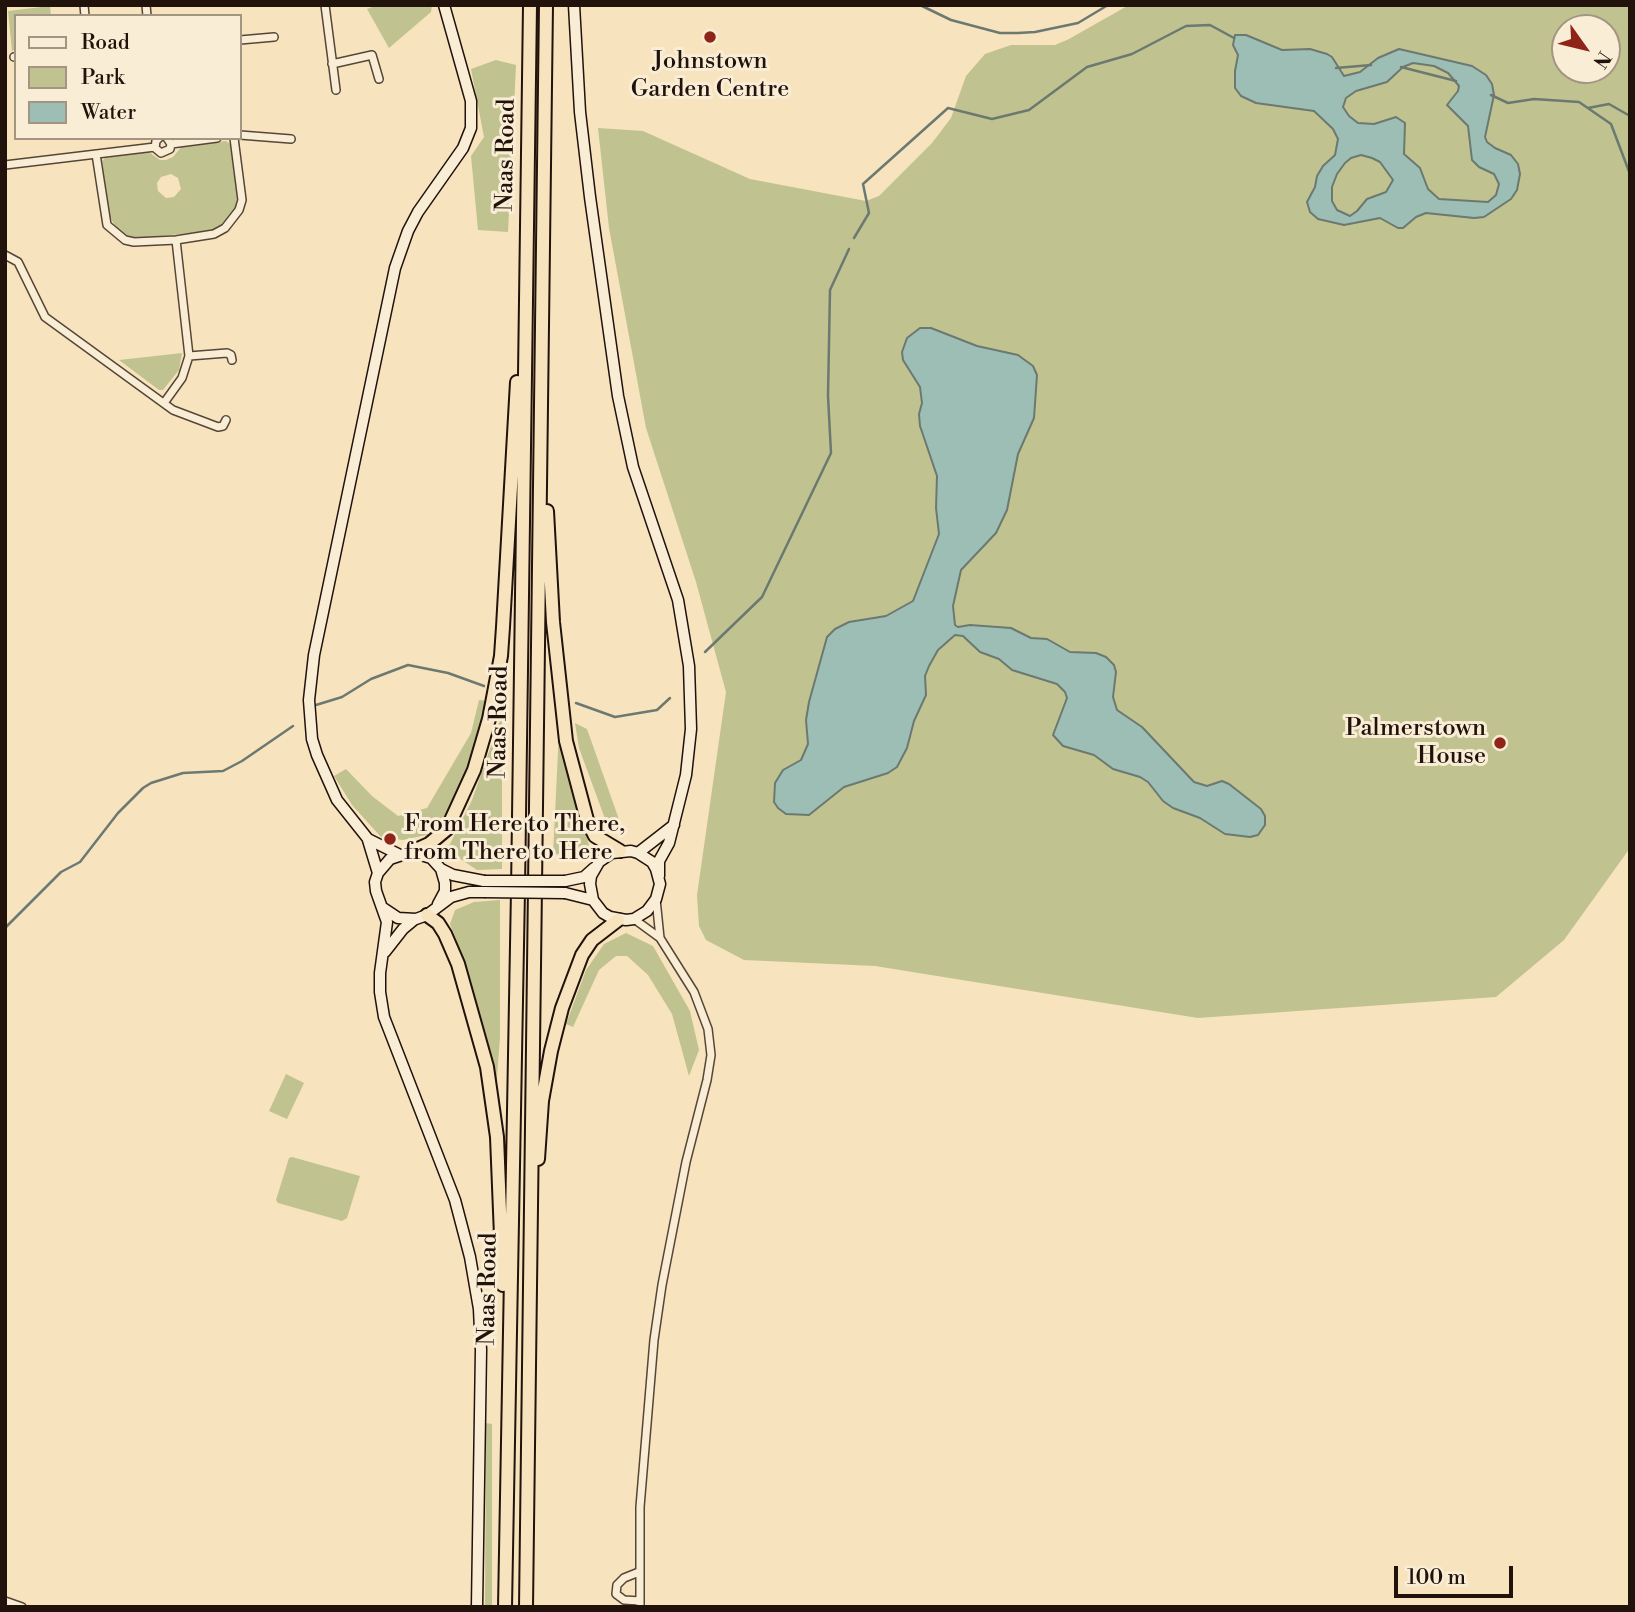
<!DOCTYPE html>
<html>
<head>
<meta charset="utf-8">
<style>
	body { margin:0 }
	#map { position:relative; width:1635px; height:1612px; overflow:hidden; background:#f7e3be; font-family:"Libre Bodoni",serif }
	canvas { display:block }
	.frame { position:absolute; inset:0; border:7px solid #21120b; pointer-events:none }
	.legend { position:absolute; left:14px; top:14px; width:228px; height:126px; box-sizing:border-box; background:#faedd5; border:2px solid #a39584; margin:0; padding:9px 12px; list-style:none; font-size:21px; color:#21120b }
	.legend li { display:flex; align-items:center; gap:14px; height:35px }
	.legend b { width:35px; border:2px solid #a39584 }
	.north { position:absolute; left:1551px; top:14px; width:70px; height:70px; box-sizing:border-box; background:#faedd5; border:2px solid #a39584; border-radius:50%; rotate:124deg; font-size:19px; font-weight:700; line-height:28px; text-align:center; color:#21120b }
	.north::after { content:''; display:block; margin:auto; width:24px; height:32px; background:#8f2418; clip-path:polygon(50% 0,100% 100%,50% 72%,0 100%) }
	.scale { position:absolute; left:1394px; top:1566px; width:119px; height:32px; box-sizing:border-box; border:4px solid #21120b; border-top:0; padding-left:9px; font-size:21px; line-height:24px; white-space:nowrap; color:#21120b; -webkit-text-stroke:5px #faedd5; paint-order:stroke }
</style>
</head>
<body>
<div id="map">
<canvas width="1635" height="1612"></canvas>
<div class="frame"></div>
<ul class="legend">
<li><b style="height:9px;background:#faedd5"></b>Road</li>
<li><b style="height:19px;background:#c0c38f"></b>Park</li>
<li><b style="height:19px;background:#9dbeb5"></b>Water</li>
</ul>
<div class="north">N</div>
<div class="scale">100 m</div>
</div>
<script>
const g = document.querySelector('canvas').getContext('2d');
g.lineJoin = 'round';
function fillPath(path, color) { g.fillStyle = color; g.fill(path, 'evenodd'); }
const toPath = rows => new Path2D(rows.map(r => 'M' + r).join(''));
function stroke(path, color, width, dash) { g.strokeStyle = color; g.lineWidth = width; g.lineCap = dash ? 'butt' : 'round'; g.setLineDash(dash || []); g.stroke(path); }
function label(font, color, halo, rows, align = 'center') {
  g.font = font + ' "Libre Bodoni",serif'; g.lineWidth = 6; g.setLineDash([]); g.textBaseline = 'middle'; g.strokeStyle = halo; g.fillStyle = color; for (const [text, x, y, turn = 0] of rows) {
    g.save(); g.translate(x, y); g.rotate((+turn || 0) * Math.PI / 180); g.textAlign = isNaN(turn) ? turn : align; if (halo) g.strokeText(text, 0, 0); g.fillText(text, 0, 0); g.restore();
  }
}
fillPath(toPath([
	[377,5,432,5,431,12,389,48,367,9],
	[1129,5,1630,5,1630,848,1564,940,1496,997,1198,1018,875,966,744,960,706,940,699,926,697,895,726,692,696,582,646,428,609,228,598,128,643,131,750,179,866,201,879,196,932,143,951,118,966,76,985,54,1011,45,1055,45,1069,39],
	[1565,28,1607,28,1607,70,1565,70],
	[50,6,51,16,16,16,16,50,12,51,8,11],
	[496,60,516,65,508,232,478,230,471,156,484,137,471,69],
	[226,141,230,144,237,197,236,208,230,218,219,228,211,231,131,239,117,230,108,213,102,161,105,158,149,152,160,160,166,160,173,157,182,146],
	[171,174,178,178,181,189,174,197,166,198,158,191,157,183,161,177],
	[182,353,179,370,163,390,159,390,119,360],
	[479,700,488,701,465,780,440,832,403,840,381,837,352,805,334,776,346,769,372,796,398,816,427,808,471,733],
	[500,720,502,720,502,869,477,870,447,850,472,800],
	[575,723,587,729,622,828,608,827,579,748],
	[559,731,590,849,553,855],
	[500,900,500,1037,496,1091,465,962,450,924,455,910,474,902],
	[626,933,653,946,690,1011,699,1050,689,1076,672,1014,648,975,627,956,616,956,599,970,573,1027,566,1024,586,970,604,944],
	[286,1074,304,1083,287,1119,269,1111],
	[292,1157,360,1176,347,1218,342,1221,278,1203,276,1200,289,1158],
	[486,1423,492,1424,492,1607,485,1607]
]), '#c0c38f');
const water = toPath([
	[1235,35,1246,35,1282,50,1310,49,1327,54,1332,57,1344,76,1360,72,1378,58,1399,49,1472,66,1486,75,1492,84,1494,95,1485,137,1487,142,1495,148,1511,155,1518,164,1520,174,1517,190,1511,199,1484,217,1474,218,1426,213,1416,217,1403,228,1398,228,1380,218,1344,225,1318,219,1310,212,1307,202,1315,187,1317,176,1323,166,1335,155,1338,139,1333,129,1314,111,1256,103,1241,96,1235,88,1235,71,1238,55,1233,45,1235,35],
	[1413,63,1434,66,1448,73,1459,86,1458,91,1447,105,1468,126,1472,160,1479,167,1494,174,1499,184,1496,195,1488,202,1439,199,1428,189,1420,168,1404,154,1405,123,1396,117,1374,124,1358,123,1349,116,1343,107,1346,98,1356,91,1387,82,1403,67,1413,63],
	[1361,155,1372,158,1380,162,1393,180,1386,192,1367,199,1357,211,1350,216,1337,210,1332,201,1332,187,1337,174,1345,163,1351,158,1361,155],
	[920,328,931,328,977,346,1018,355,1033,366,1037,375,1034,418,1018,454,1007,510,996,533,961,570,953,606,955,625,958,627,970,625,1011,628,1031,638,1047,639,1070,652,1096,653,1106,657,1114,665,1116,672,1113,697,1117,710,1142,727,1194,782,1207,786,1222,781,1229,784,1261,809,1265,816,1265,825,1258,835,1250,837,1225,834,1200,818,1173,808,1163,801,1148,782,1140,777,1113,769,1094,755,1063,746,1053,735,1067,698,1065,692,1057,684,1012,670,999,659,980,652,963,636,955,635,938,650,929,666,925,676,926,695,914,721,907,748,897,767,888,773,844,787,809,815,786,814,778,808,774,802,775,783,783,770,801,760,808,744,806,720,809,702,827,637,835,629,849,622,886,616,913,601,939,534,936,508,937,476,920,426,919,414,922,403,920,387,903,360,902,352,907,338,920,328]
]);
fillPath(water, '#9dbeb5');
stroke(water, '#6b7971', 2);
stroke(toPath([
	[920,5,951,20,1000,33,1018,33,1035,32,1078,23,1108,5],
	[1401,67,1456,81],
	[1336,68,1371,65],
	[1491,95,1508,103,1534,99,1579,102,1611,124,1630,174],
	[1588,108,1609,104,1630,116],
	[854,238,869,213,863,184,948,108,992,119,1029,110,1087,67,1132,54,1186,26,1210,25,1234,38],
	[705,652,762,597,831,453,828,396,830,290,849,249],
	[576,703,615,717,657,710,670,698],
	[316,705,342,697,371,679,408,665,448,673,484,686],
	[5,928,61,872,80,862,118,813,143,788,151,783,183,773,223,771,242,761,293,726]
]), '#6b7971', 2.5);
const street = toPath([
	[84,5,85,16],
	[146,5,147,16],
	[325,5,336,90],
	[240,40,274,37],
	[14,57,16,57],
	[332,64,372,55,379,79],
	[240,135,291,139],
	[159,138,156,141,155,148,161,153,170,149,171,144,167,138],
	[171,144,217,138],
	[96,154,107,225,125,240,134,242,176,240,214,234,225,228,239,210,242,200,234,138],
	[5,165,155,147],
	[5,255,18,262,45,317,173,410,218,427,223,426,226,420],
	[189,356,227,353,231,355,232,360],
	[164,403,182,378,189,356,176,240],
	[656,899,660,938],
	[634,919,660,938,694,992,708,1029,711,1055,707,1080,686,1162,662,1285,654,1340,640,1507,640,1607],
	[639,1572,624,1578,617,1585,616,1594,624,1600,640,1601],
	[5,1601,22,1607]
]);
const secondary = toPath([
	[574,5,580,112,590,197,618,396,633,467,678,600,689,666,691,729,686,775,669,843,659,861,659,876],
	[368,840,378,873],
	[638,853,674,825],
	[398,854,368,839,337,800,317,755,312,739,309,700,314,655,395,268,408,231,418,212,463,148,471,128,471,101,444,5],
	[565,881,584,877,594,868],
	[565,893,593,900,603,913,610,917,626,920,634,919,647,911,656,899,660,884,656,869,652,862,638,853,631,851,612,853,599,862,591,876,590,884,593,900],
	[438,904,445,891,445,883,441,869],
	[383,908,398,918,416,919,427,915,451,897,469,892,484,892],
	[385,952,403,929,415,919],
	[477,1607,481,1350,479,1309,470,1257,455,1200,384,1017,380,992,380,973,387,922,376,891,375,882,378,873,390,859,411,852,431,858,441,869,453,875,484,881]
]);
const highway = toPath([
	[547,511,553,622,566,741,587,820,595,836,620,851],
	[411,852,429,844,447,829,474,770,489,719,501,656,503,627,517,382],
	[427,915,438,923,445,934,458,964,487,1067,497,1137,503,1285],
	[538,1159,542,1101,551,1051,562,1008,582,955,592,940,618,920],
	[505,1607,518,890,530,5],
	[526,1607,546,5]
]);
stroke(street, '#564638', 10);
stroke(secondary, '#21120b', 13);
stroke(highway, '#21120b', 16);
stroke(street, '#faedd5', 7);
stroke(secondary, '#faedd5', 10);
stroke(highway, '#f7e3be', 12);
const secondaryBridge = toPath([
	[484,881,565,881],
	[484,892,565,893]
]);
stroke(secondaryBridge, '#21120b', 13, []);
stroke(secondaryBridge, '#faedd5', 10);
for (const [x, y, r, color] of [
	[710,37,7,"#8f2418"],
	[1500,743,7,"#8f2418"],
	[390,839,7,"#8f2418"]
]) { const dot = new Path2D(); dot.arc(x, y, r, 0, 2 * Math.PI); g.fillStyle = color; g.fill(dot); stroke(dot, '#faedd5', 2.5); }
label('24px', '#21120b', '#faedd5', [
	["Johnstown",710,62],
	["Garden Centre",710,90],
	["Palmerstown",1486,729,"right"],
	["House",1486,757,"right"],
	["From Here to There,",404,825,"left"],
	["from There to Here",404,853,"left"]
]);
label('24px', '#21120b', '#faedd5', [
	["Naas Road",507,155,-89],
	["Naas Road",500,722,-89],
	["Naas Road",489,1289,-89]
]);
</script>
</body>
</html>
